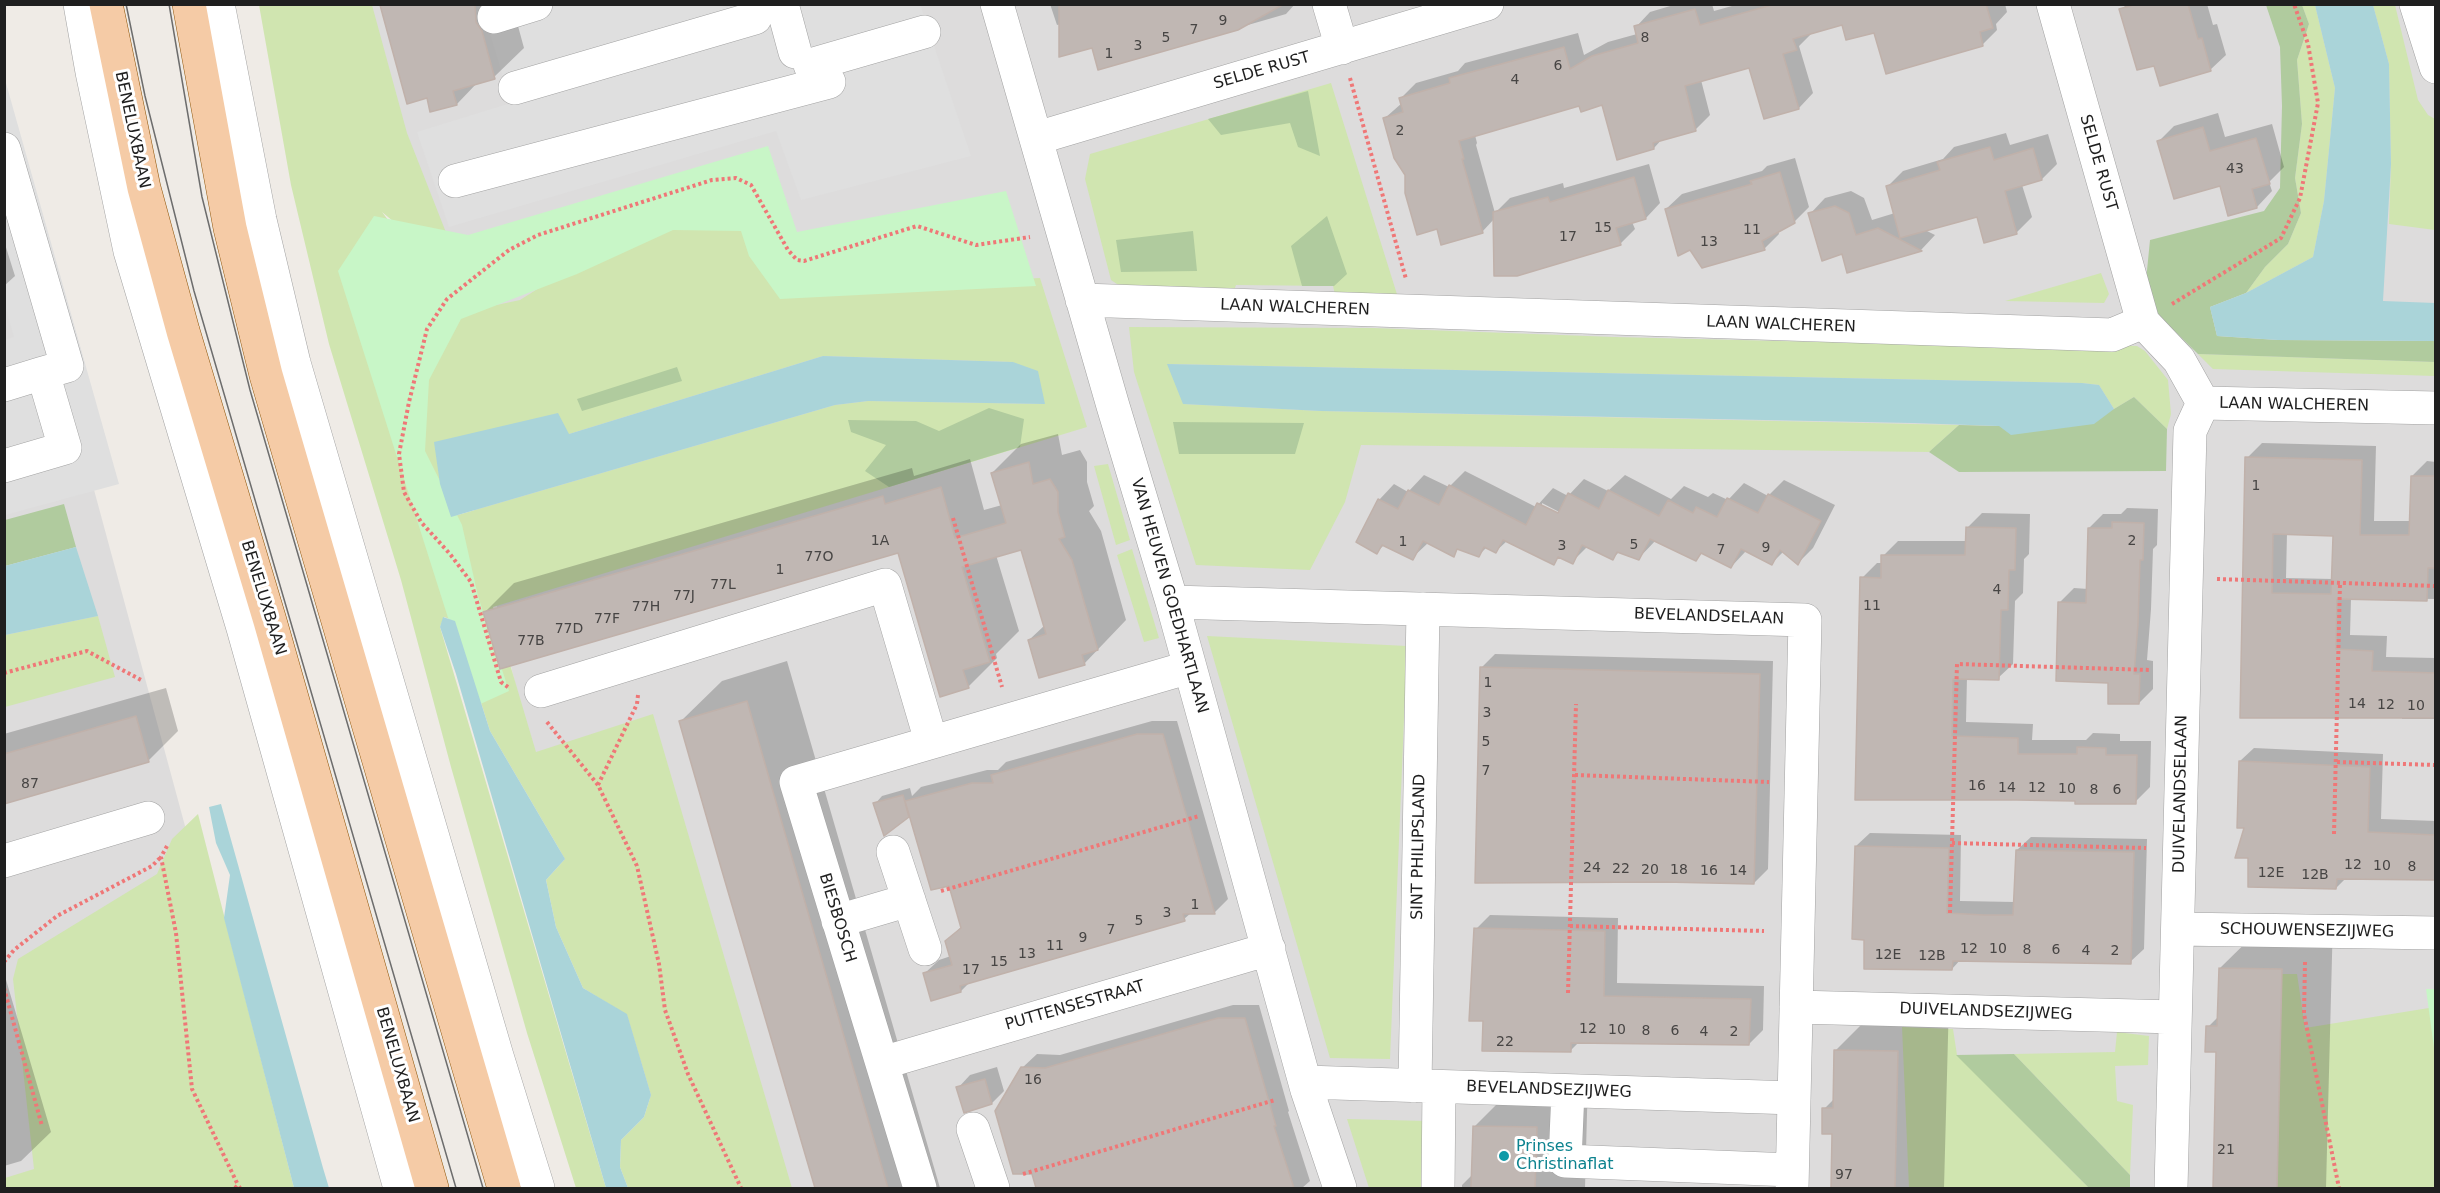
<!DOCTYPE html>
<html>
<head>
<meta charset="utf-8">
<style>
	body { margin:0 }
	#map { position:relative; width:2440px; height:1193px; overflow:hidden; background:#efebe6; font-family:"DejaVu Sans",sans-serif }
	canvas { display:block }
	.frame { position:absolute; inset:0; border:6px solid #1f1f1f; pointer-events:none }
</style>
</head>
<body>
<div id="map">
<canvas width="2440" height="1193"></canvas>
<div class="frame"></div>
</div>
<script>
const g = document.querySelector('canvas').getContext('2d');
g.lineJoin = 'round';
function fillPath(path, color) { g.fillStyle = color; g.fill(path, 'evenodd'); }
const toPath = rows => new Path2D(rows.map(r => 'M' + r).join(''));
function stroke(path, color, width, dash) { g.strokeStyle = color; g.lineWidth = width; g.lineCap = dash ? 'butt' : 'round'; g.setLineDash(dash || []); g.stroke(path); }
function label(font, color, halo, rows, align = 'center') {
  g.font = font + ' "DejaVu Sans",sans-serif'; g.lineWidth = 6; g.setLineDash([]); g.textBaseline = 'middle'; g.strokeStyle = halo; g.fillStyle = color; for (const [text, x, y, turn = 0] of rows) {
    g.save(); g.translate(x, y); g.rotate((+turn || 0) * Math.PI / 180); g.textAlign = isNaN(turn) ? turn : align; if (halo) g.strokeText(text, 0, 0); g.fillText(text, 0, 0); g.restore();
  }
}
fillPath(toPath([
	[356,5,2435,5,2435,1188,683,1188,543,803],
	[5,161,283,1188,5,1188]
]), '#dddcdc');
fillPath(toPath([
	[259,5,372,5,407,133,447,235,418,242,382,212,459,313,520,300,604,247,719,217,939,283,1040,278,1087,427,493,607,536,752,653,714,792,1188,628,1188,620,1167,621,1140,644,1117,651,1095,627,1015,583,988,556,927,546,880,565,859,490,731,455,621,444,617,440,627,606,1188,576,1188,527,1033,451,767,401,580,329,344,291,185],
	[823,356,1013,362,1045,404,868,401,835,405,451,517,569,434],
	[2302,5,2315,5,2335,88,2324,201,2313,257,2246,293,2265,267,2288,244,2301,213,2295,178,2302,124,2297,60,2309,24],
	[2373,5,2395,5,2418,100,2428,115,2435,119,2435,230,2389,224,2391,164,2389,64],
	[1331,83,1400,304,1337,303,1333,286,1236,285,1231,299,1129,292,1111,280,1085,179,1090,154],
	[2101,273,2109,294,2104,303,2005,301],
	[1129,327,1373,328,1614,337,1862,343,1983,341,2137,346,2145,351,2168,380,2171,414,2167,429,2134,397,2114,409,2099,385,2082,383,1168,364,1184,404,1321,411,1959,425,1929,452,1361,445,1345,502,1310,570,1196,565,1134,372],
	[2198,354,2435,362,2435,376,2213,369],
	[1108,464,1130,540,1116,545,1094,466],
	[1132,549,1159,638,1144,642,1117,555],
	[98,616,115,677,5,707,5,635],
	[1207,636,1407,646,1390,1059,1330,1058],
	[198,814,294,1188,5,1188,5,1178,34,1169,13,979,18,959,157,874,172,839],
	[2282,974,2297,974,2305,1028,2435,1007,2435,1188,2277,1188],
	[1902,1027,1953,1029,1957,1055,2089,1188,1909,1188],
	[2117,1032,2149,1036,2148,1065,2115,1066,2117,1101,2133,1105,2130,1175,2014,1054,2115,1052],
	[1347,1119,1428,1121,1425,1188,1369,1188]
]), '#d0e5b0');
fillPath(toPath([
	[2266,5,2302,5,2309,24,2297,60,2302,124,2295,178,2301,213,2288,244,2265,267,2246,293,2210,307,2217,336,2278,340,2435,341,2435,362,2198,354,2144,301,2150,240,2264,211,2280,188,2282,106,2280,47],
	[1308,91,1320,156,1298,147,1290,123,1221,135,1208,119],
	[1327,216,1347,274,1334,286,1302,286,1291,246],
	[1193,231,1197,271,1121,272,1116,240],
	[677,367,682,381,582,411,577,399],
	[2134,397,2167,429,2166,471,1959,472,1929,452,1959,425,1999,426,2114,409],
	[989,408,1024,419,1020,447,889,487,865,471,886,445,851,432,848,420,916,421,939,431],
	[1173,422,1304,423,1295,454,1179,454],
	[64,504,76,547,5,566,5,520],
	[2014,1054,2130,1175,2130,1188,2089,1188,1956,1055]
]), '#b0cb9e');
fillPath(toPath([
	[768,146,797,232,1006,191,1036,286,780,299,749,256,741,231,673,230,577,274,461,319,429,380,425,451,462,525,478,596,509,691,476,706,338,271,374,216,468,235],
	[2426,989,2435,989,2435,1049,2434,1048]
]), '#c8f6c7');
fillPath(toPath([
	[920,4,971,156,801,200,776,131,449,227,417,132,511,103,481,5],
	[4,76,119,484,5,515,5,340,14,337,4,302]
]), '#dfdfdf');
fillPath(toPath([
	[2315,5,2373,5,2389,64,2391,164,2383,301,2435,303,2435,341,2278,340,2217,336,2210,307,2246,293,2313,257,2324,201,2335,88],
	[823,356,1013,362,1038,371,1045,404,868,401,835,405,451,517,440,484,434,442,558,413,569,434],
	[1167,364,2082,383,2099,385,2114,409,2094,424,2011,435,1999,426,1912,423,1321,411,1183,404],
	[76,547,98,616,5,635,5,566],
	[443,617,455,621,490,731,565,859,546,880,556,927,583,988,627,1014,651,1095,644,1117,621,1140,620,1167,628,1188,606,1188,456,674,440,627],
	[221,804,323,1168,329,1188,294,1188,224,918,230,875,216,843,209,807]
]), '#aad4d9');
fillPath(toPath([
	[380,4,512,4,524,48,494,77,478,82,457,104,428,96,408,102],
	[1050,4,1295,4,1286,14,1099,68,1093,46,1061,24,1057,25],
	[1677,4,1712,4,1714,11,1739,4,2005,4,2007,12,1996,24,1997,30,1982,45,1875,31,1843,23,1810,32,1811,34,1799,46,1813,93,1799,108,1765,117,1750,66,1701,80,1710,115,1695,130,1663,138,1654,148,1603,103,1580,105,1475,135,1477,143,1476,145,1495,213,1510,198,1563,183,1564,188,1649,164,1660,203,1646,218,1632,222,1635,229,1620,244,1495,218,1482,232,1438,227,1406,175,1385,118,1402,103,1401,98,1416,83,1458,71,1465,63,1578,33,1584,55,1608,42,1637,34,1636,27,1650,12],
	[2127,4,2207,4,2213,25,2217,24,2226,55,2210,70,2155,64,2121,10],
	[2218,113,2225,137,2272,124,2284,167,2269,182,2272,191,2257,207,2159,141,2174,126],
	[2006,133,2010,145,2048,134,2057,164,2042,179,2022,185,2032,217,2017,232,1985,241,1978,215,1925,230,1935,235,1921,250,1848,271,1843,252,1810,214,1825,198,1851,191,1864,198,1872,220,1895,213,1888,186,1903,171,1943,159,1954,147],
	[1795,158,1809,207,1794,222,1778,230,1779,234,1764,249,1666,209,1682,194,1762,171,1767,166],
	[4,241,15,276,4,286],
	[1058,434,1062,455,1080,450,1087,462,1087,482,1094,506,1089,511,1101,531,1126,620,1084,664,1029,640,1045,625,1022,548,996,555,1019,631,996,654,997,658,968,687,899,551,485,612,514,583,912,468,914,476,970,459,984,510,1002,505,992,473,1021,444],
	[2262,443,2376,446,2374,521,2411,521,2412,476,2427,461,2436,462,2436,599,2351,598,2350,635,2387,636,2386,657,2436,658,2436,719,2402,719,2402,717,2242,717,2247,458],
	[2287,533,2335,535,2333,579,2286,578],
	[1465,471,1536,507,1553,488,1568,496,1584,479,1608,491,1625,475,1671,499,1684,486,1708,497,1713,493,1728,500,1744,483,1768,496,1784,480,1835,505,1813,548,1798,563,1784,551,1772,563,1746,551,1731,567,1703,552,1696,560,1656,540,1638,559,1620,551,1613,558,1588,546,1572,562,1560,556,1553,563,1507,541,1496,551,1487,547,1479,555,1459,548,1453,555,1428,543,1412,558,1385,544,1377,552,1379,500,1394,484,1408,492,1424,475,1449,487],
	[1542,503,1565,515,1564,518,1542,507],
	[2127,508,2158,509,2157,545,2153,549,2151,609,2147,660,2153,661,2153,689,2139,703,2110,682,2060,602,2074,588,2088,589,2089,528,2103,514,2121,514],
	[1982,513,2030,514,2029,554,2024,559,2023,593,2015,601,2013,664,1998,678,1967,677,1966,722,2033,724,2032,740,2086,740,2093,733,2120,734,2120,741,2151,741,2150,787,2135,802,2077,800,1856,798,1862,578,1877,563,1883,563,1883,556,1898,541,1967,541,1967,528],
	[1495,654,1773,661,1768,869,1754,883,1481,668],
	[787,661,940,1188,817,1188,681,721,722,681],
	[166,688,178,731,148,761,4,802,4,734],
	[1152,721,1177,721,1228,899,1214,913,1191,913,1184,919,970,982,961,991,925,973,939,960,951,956,947,941,962,926,950,885,911,814,908,816,875,804,882,796,910,788,912,796,921,787,987,770,998,770,1006,762],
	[2254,748,2383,754,2381,819,2436,821,2436,879,2346,878,2336,888,2250,857,2240,761],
	[1870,833,1961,835,1960,901,2015,902,2017,850,2031,837,2147,839,2144,949,2130,962,1961,959,1952,969,1866,938,1856,846],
	[1490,915,1618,918,1617,983,1764,986,1763,1030,1749,1044,1580,1041,1571,1050,1484,1020,1476,929],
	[2272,917,2333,918,2326,1188,2214,1188,2218,1051,2208,1027,2219,1016,2220,968],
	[4,973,51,1132,21,1161,4,1166],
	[1887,999,1949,1000,1944,1188,1832,1188,1834,1132,1824,1109,1835,1098,1836,1050],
	[1233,1005,1259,1005,1289,1111,1288,1112,1310,1181,1302,1188,1038,1188,1033,1173,1022,1068,1037,1054,1060,1055],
	[997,1067,1004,1091,992,1103,958,1088,970,1075],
	[1526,1075,1588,1077,1585,1188,1462,1188,1462,1185,1473,1174,1475,1126]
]), '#0003');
const building = toPath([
	[1059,4,1284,4,1238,30,1098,70,1092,48,1059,57,1059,4],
	[1775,4,1986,4,1993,28,1980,32,1983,46,1886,74,1874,33,1846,40,1842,25,1793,39,1797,50,1783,54,1799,109,1764,119,1749,68,1685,86,1696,131,1653,143,1654,149,1617,160,1602,105,1581,112,1579,106,1459,141,1464,159,1462,159,1483,233,1441,245,1437,229,1417,235,1405,193,1405,175,1394,158,1383,118,1403,112,1399,98,1450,83,1449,78,1564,47,1570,69,1592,56,1638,43,1634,26,1695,9,1700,25,1775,4],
	[2137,4,2188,4,2198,39,2202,38,2211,71,2160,86,2154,66,2137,70,2119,9,2137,4],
	[380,5,475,5,476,22,482,31,495,79,453,91,457,105,430,112,427,98,407,104,380,5],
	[2203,127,2210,151,2256,138,2270,184,2252,189,2257,208,2228,216,2220,186,2174,199,2157,141,2203,127],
	[1990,147,1994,160,2033,148,2042,180,2005,191,2017,234,1984,243,1977,217,1900,238,1886,186,1940,170,1937,162,1990,147],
	[1780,172,1795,223,1762,241,1765,250,1702,268,1690,250,1678,256,1665,209,1752,184,1750,181,1780,172],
	[1634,177,1646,219,1616,228,1621,245,1517,276,1494,276,1493,212,1548,197,1550,202,1634,177],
	[1835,206,1849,213,1856,235,1878,228,1922,251,1847,273,1842,254,1822,261,1808,213,1835,206],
	[2245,457,2362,460,2360,535,2409,535,2411,476,2436,476,2436,568,2428,568,2427,601,2337,599,2336,649,2373,651,2372,671,2436,673,2436,718,2240,718,2245,457],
	[2273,534,2333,536,2331,594,2272,593,2273,534],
	[1029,462,1033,484,1050,479,1058,492,1058,512,1065,537,1059,539,1072,560,1098,650,1082,655,1085,665,1039,678,1028,640,1046,634,1021,550,962,567,990,662,963,670,969,688,940,697,898,553,500,669,483,612,883,496,885,504,941,487,955,538,1006,523,991,473,1029,462],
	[1449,485,1526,525,1537,503,1558,513,1568,493,1599,509,1608,490,1659,516,1668,500,1693,513,1696,507,1717,517,1727,498,1758,513,1768,494,1821,521,1798,565,1780,550,1772,565,1741,549,1731,568,1701,553,1696,561,1650,539,1639,560,1617,552,1613,560,1582,545,1573,564,1558,557,1554,565,1503,540,1496,553,1484,547,1479,557,1457,549,1454,557,1423,541,1413,560,1382,545,1377,554,1356,542,1378,499,1398,509,1408,490,1439,505,1449,485],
	[2112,522,2144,523,2143,560,2140,560,2138,624,2134,674,2140,674,2139,704,2108,704,2108,683,2056,681,2058,602,2086,603,2088,528,2112,528,2112,522],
	[1966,527,2016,528,2015,570,2009,570,2008,610,2001,610,1999,680,1953,679,1952,736,2018,738,2018,754,2077,754,2077,747,2106,748,2106,755,2137,755,2136,804,2075,804,2075,801,2017,800,1855,800,1860,577,1881,578,1881,555,1965,555,1966,527],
	[1480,667,1760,674,1754,884,1665,882,1475,883,1480,667],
	[747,701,780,816,888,1188,815,1188,722,871,679,721,747,701],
	[136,716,149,762,4,804,4,754,136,716],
	[1137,734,1163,734,1215,914,1183,914,1185,921,960,986,961,992,931,1001,923,973,952,965,945,941,961,928,949,886,931,890,905,801,972,783,993,783,991,775,1137,734],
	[2239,761,2370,767,2368,832,2436,835,2436,880,2337,879,2336,889,2248,887,2248,858,2235,858,2244,828,2237,828,2239,761],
	[903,795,909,817,884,836,873,803,903,795],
	[1855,846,1949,848,1947,913,1984,915,2013,915,2016,850,2134,852,2131,964,1953,961,1952,970,1864,969,1864,940,1852,939,1855,846],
	[1474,928,1605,931,1604,996,1751,999,1749,1045,1571,1043,1571,1052,1482,1051,1483,1021,1469,1021,1474,928],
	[2219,968,2282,969,2277,1188,2213,1188,2216,1052,2205,1052,2206,1026,2217,1026,2219,968],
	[1218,1018,1245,1018,1276,1126,1274,1126,1294,1188,1036,1188,1032,1174,1013,1174,995,1111,1021,1067,1045,1068,1218,1018],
	[1834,1050,1898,1051,1895,1188,1831,1188,1832,1134,1822,1134,1822,1108,1833,1108,1834,1050],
	[985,1079,992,1104,964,1113,956,1087,985,1079],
	[1473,1126,1537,1127,1535,1188,1471,1188,1473,1126]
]);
fillPath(building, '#c0b7b3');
stroke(building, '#c0b1aa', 1.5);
const minor = toPath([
	[80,4,92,72,130,251,243,628,400,1188],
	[218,4,260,220,294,363,497,1056,538,1188],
	[782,4,795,52],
	[997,4,1113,406,1172,602,1307,1090,1340,1188],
	[1329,4,1342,48],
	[2053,4,2143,322,2179,360,2203,403,2436,408],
	[2416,4,2436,67],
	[494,17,536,4],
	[810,65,924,32],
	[515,88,755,18],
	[1037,138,1487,4],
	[4,149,67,366,43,373,65,448,4,466],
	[455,181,829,82],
	[1082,300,2112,335,2143,322],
	[4,385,43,373],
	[1172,602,1805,620,1792,1188],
	[541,691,885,585,931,741],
	[893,852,925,949],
	[4,861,148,818],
	[838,921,909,900],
	[2178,929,2436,933],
	[1796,1007,2175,1017],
	[882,1063,1269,949],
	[1305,1082,1794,1098],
	[1415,1086,1423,609],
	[1568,1091,1565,1161,1792,1170],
	[973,1129,993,1188],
	[920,1188,796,782,1190,667],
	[1438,1188,1439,1087],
	[2171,1188,2190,431,2203,403]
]);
const major = toPath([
	[106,4,144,188,183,331,270,621,432,1188],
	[189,4,230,228,266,375,504,1188]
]);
stroke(minor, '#a3a3a3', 34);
stroke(major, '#8f560b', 34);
stroke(toPath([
	[1350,78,1406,279],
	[2172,304,2281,238,2300,198,2318,103,2308,44,2294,4],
	[953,518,1002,687],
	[2217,579,2436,586],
	[4,673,87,651,143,681],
	[508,687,501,682,471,582,450,554,421,522,404,492,399,454,409,402,427,329,447,299,509,250,538,235,712,180,736,178,751,185,788,250,797,260,804,261,917,226,976,245,1030,237],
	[547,722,598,785,637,866,659,964,665,1010,688,1074,741,1188],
	[2337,762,2436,765],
	[1575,775,1769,782],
	[598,785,637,704,638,695],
	[2334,834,2340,583],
	[1952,843,2146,848],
	[167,846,161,857,176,933,192,1089,238,1185],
	[941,891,1199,816],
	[1950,913,1957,664,2151,670],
	[1570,926,1764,931],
	[4,962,14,950,57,916,152,866,161,857],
	[2305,962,2304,1014,2339,1188],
	[4,988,42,1126],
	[1568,993,1576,704],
	[1023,1174,1275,1100],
	[235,1188,238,1185,240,1188]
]), '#ef7777', 4, [3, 3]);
stroke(minor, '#fff', 33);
stroke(major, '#f5cba6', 33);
stroke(toPath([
	[126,4,145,96,194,291,456,1188],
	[169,4,202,197,250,390,483,1188]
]), '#6d6d6d', 1.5);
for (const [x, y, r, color] of [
	[1504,1156,6,"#0f9aa8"]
]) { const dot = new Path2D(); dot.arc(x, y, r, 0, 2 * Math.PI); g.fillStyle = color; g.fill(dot); stroke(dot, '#fff', 2); }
label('14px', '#474544', null, [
	["9",1223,21],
	["7",1194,30],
	["5",1166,38],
	["8",1645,38],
	["3",1138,46],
	["1",1109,54],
	["6",1558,66],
	["4",1515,80],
	["2",1400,131],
	["43",2235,169],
	["15",1603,228],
	["11",1752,230],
	["17",1568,237],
	["13",1709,242],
	["1",2256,486],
	["1A",880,541],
	["2",2132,541],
	["1",1403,542],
	["5",1634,545],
	["3",1562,546],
	["9",1766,548],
	["7",1721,550],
	["77O",819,557],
	["1",780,570],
	["77L",723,585],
	["4",1997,590],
	["77J",684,596],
	["11",1872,606],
	["77H",646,607],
	["77F",607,619],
	["77D",569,629],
	["77B",531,641],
	["1",1488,683],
	["14",2357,704],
	["12",2386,705],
	["10",2416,706],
	["3",1487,713],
	["5",1486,742],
	["7",1486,771],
	["87",30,784],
	["16",1977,786],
	["14",2007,788],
	["12",2037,788],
	["10",2067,789],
	["8",2094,790],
	["6",2117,790],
	["12",2353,865],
	["10",2382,866],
	["8",2412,867],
	["24",1592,868],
	["22",1621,869],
	["20",1650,870],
	["18",1679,870],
	["16",1709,871],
	["14",1738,871],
	["12E",2271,873],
	["12B",2315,875],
	["1",1195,905],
	["3",1167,913],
	["5",1139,921],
	["7",1111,930],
	["9",1083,938],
	["11",1055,946],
	["12",1969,949],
	["10",1998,949],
	["8",2027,950],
	["6",2056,950],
	["4",2086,951],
	["2",2115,951],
	["13",1027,954],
	["12E",1888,955],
	["12B",1932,956],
	["15",999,962],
	["17",971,970],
	["12",1588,1029],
	["10",1617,1030],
	["8",1646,1031],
	["6",1675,1031],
	["4",1704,1032],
	["2",1734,1032],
	["22",1505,1042],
	["16",1033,1080],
	["21",2226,1150],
	["97",1844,1175]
]);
label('16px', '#1f1f1f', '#fff', [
	["SELDE RUST",1262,71,-16],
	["BENELUXBAAN",132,130,78],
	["SELDE RUST",2098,163,74],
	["LAAN WALCHEREN",1295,308,2],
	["LAAN WALCHEREN",1781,325,2],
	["LAAN WALCHEREN",2294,405,1],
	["VAN HEUVEN GOEDHARTLAAN",1169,596,74],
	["BENELUXBAAN",263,598,73],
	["BEVELANDSELAAN",1709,617,2],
	["DUIVELANDSELAAN",2181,794,-89],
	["SINT PHILIPSLAND",1419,847,-89],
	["BIESBOSCH",837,918,73],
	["SCHOUWENSEZIJWEG",2307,931,1],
	["PUTTENSESTRAAT",1075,1006,-16],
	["DUIVELANDSEZIJWEG",1986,1012,2],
	["BENELUXBAAN",397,1065,74],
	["BEVELANDSEZIJWEG",1549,1090,2]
]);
label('16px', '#0d838f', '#fff', [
	["Prinses",1516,1147],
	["Christinaflat",1516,1165]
], 'left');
</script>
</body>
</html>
